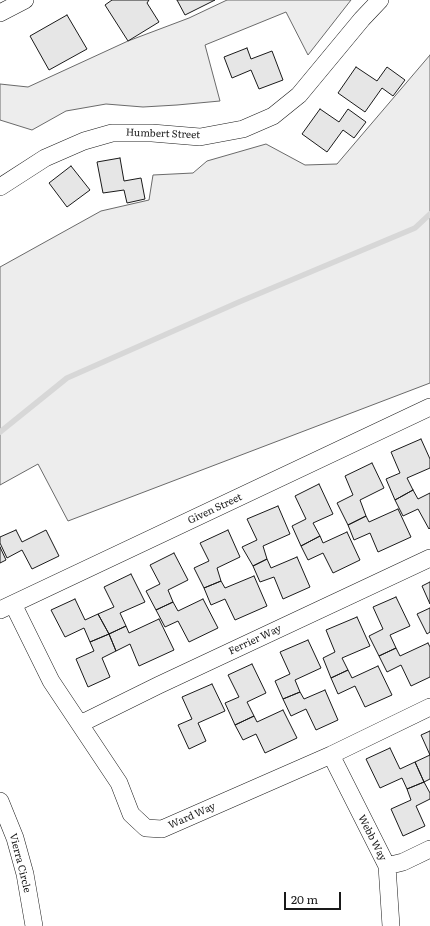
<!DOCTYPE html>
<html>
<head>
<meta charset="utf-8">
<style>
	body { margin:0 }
	#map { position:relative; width:430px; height:926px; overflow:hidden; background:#fff; font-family:Literata,serif }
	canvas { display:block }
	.scale { position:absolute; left:284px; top:892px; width:57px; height:18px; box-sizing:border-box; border:2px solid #1a1a1a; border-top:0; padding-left:5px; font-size:12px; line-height:14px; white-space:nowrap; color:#1a1a1a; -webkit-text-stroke:3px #fff; paint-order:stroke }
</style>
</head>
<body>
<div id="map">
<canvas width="430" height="926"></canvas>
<div class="scale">20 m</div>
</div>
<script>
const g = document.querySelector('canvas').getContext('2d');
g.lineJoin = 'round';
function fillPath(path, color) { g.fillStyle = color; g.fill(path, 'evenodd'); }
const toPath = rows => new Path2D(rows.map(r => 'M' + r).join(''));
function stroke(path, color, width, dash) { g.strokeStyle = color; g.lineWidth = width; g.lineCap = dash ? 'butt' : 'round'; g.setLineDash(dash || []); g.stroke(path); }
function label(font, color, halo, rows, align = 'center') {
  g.font = font + ' Literata,serif'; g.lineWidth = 3; g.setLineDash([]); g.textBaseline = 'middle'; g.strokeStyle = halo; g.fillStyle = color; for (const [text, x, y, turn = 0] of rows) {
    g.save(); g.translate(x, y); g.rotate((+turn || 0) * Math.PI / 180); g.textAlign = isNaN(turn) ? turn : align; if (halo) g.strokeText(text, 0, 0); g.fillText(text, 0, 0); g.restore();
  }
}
const built = toPath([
	[227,0,351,0,308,55,286,12,205,45,220,101,177,105,143,107,106,104,66,111,32,130,0,120,0,84,28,87,128,41,189,18,227,0],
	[430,55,430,383,68,521,38,464,0,485,0,267,101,211,149,200,153,175,193,173,207,161,266,144,305,165,337,164,430,55]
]);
fillPath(built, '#ededed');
stroke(built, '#6a6a6a', 1);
stroke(toPath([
	[0,432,67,378,239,302,415,228,430,214]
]), '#d7d7d7', 5.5);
const building = toPath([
	[112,0,149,0,147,3,159,22,128,41,105,5,112,0],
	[177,0,215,0,185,15,177,0],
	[67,15,87,49,49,70,30,36,67,15],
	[247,48,251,59,272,51,283,80,259,89,251,70,232,78,224,57,247,48],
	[356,67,377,81,387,67,405,80,393,96,382,88,365,112,338,93,356,67],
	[320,109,339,122,348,109,366,122,354,138,343,130,327,152,302,134,320,109],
	[120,158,124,181,141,178,145,199,127,203,124,190,103,193,97,162,120,158],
	[71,166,90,190,67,207,49,183,71,166],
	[421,439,430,459,430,468,407,478,413,490,395,500,386,479,400,473,391,452,421,439],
	[372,463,384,488,360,500,366,516,348,525,337,503,353,495,345,476,372,463],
	[319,484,333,514,313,523,320,536,301,546,292,526,306,519,295,496,319,484],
	[413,490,418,499,430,493,430,528,429,529,418,509,403,516,395,500,413,490],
	[278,506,290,534,263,546,267,559,253,566,242,547,257,540,247,519,278,506],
	[398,509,411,537,378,552,370,533,354,540,348,525,366,516,369,522,398,509],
	[16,530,22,542,46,530,59,556,32,569,22,550,7,558,0,543,0,537,16,530],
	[228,530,240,557,217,568,221,581,204,588,194,568,209,561,200,543,228,530],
	[347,532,360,560,333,573,323,553,308,560,301,546,320,536,323,543,347,532],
	[0,547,6,560,0,563,0,547],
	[174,553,188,580,168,590,173,602,156,610,146,591,160,584,150,565,174,553],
	[297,557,310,587,283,599,274,577,260,582,253,566,267,559,271,568,297,557],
	[131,574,145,602,120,613,126,626,109,634,98,614,114,607,104,587,131,574],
	[254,576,267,606,235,620,225,599,211,605,204,588,221,581,225,588,254,576],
	[430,582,430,604,422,586,430,582],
	[396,597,410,626,390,635,396,648,379,656,369,636,383,629,373,607,396,597],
	[75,599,85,620,98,614,109,634,90,642,84,628,65,637,51,610,75,599],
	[203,599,218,628,189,642,178,621,165,627,156,610,173,602,178,611,203,599],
	[430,608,430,632,427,634,417,614,430,608],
	[357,617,370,646,342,658,348,670,331,678,323,658,335,652,326,630,357,617],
	[159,619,174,650,139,666,130,644,116,651,109,634,126,626,129,633,159,619],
	[109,634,116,651,102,658,110,677,88,687,76,659,94,651,90,642,109,634],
	[308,640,321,668,295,680,300,692,283,699,275,681,290,674,280,652,308,640],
	[428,643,430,647,430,677,411,686,401,665,387,672,379,656,396,648,400,656,428,643],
	[252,664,266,693,247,702,254,716,235,725,225,703,239,697,228,675,252,664],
	[378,666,392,695,365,707,355,686,338,694,331,678,348,670,352,678,378,666],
	[212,684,225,711,198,723,206,741,189,749,178,725,192,719,182,697,212,684],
	[325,690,338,720,316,730,306,709,291,716,283,699,300,692,304,699,325,690],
	[283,710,297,738,265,753,256,734,243,740,235,725,254,716,257,722,283,710],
	[430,731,430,755,421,735,430,731],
	[390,748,400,769,415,762,424,782,407,789,402,778,380,788,366,759,390,748],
	[430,755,430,779,424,782,415,762,430,755],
	[424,782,430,793,430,799,416,806,425,826,403,836,391,809,411,800,407,789,424,782]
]);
fillPath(building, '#e6e6e6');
stroke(building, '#1a1a1a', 1);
const street = toPath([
	[0,13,25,0],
	[0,187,45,158,84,141,112,133,152,133,200,137,243,129,273,116,299,95,362,19,380,0],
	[13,604,51,681,119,783,131,814,146,828,162,829,331,755,430,707],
	[0,610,430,407],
	[80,724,159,685,430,558],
	[331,755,387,866,391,926],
	[0,801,15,838,25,874,34,926],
	[387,866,403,862,430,849]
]);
stroke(street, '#1a1a1a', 18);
stroke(street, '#fff', 17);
label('10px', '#1a1a1a', '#fff', [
	["Humbert Street",163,134,2],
	["Given Street",215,509,-25],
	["Ferrier Way",255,640,-25],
	["Ward Way",192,816,-24],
	["Webb Way",372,838,63],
	["Vierra Circle",20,863,76]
]);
</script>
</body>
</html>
